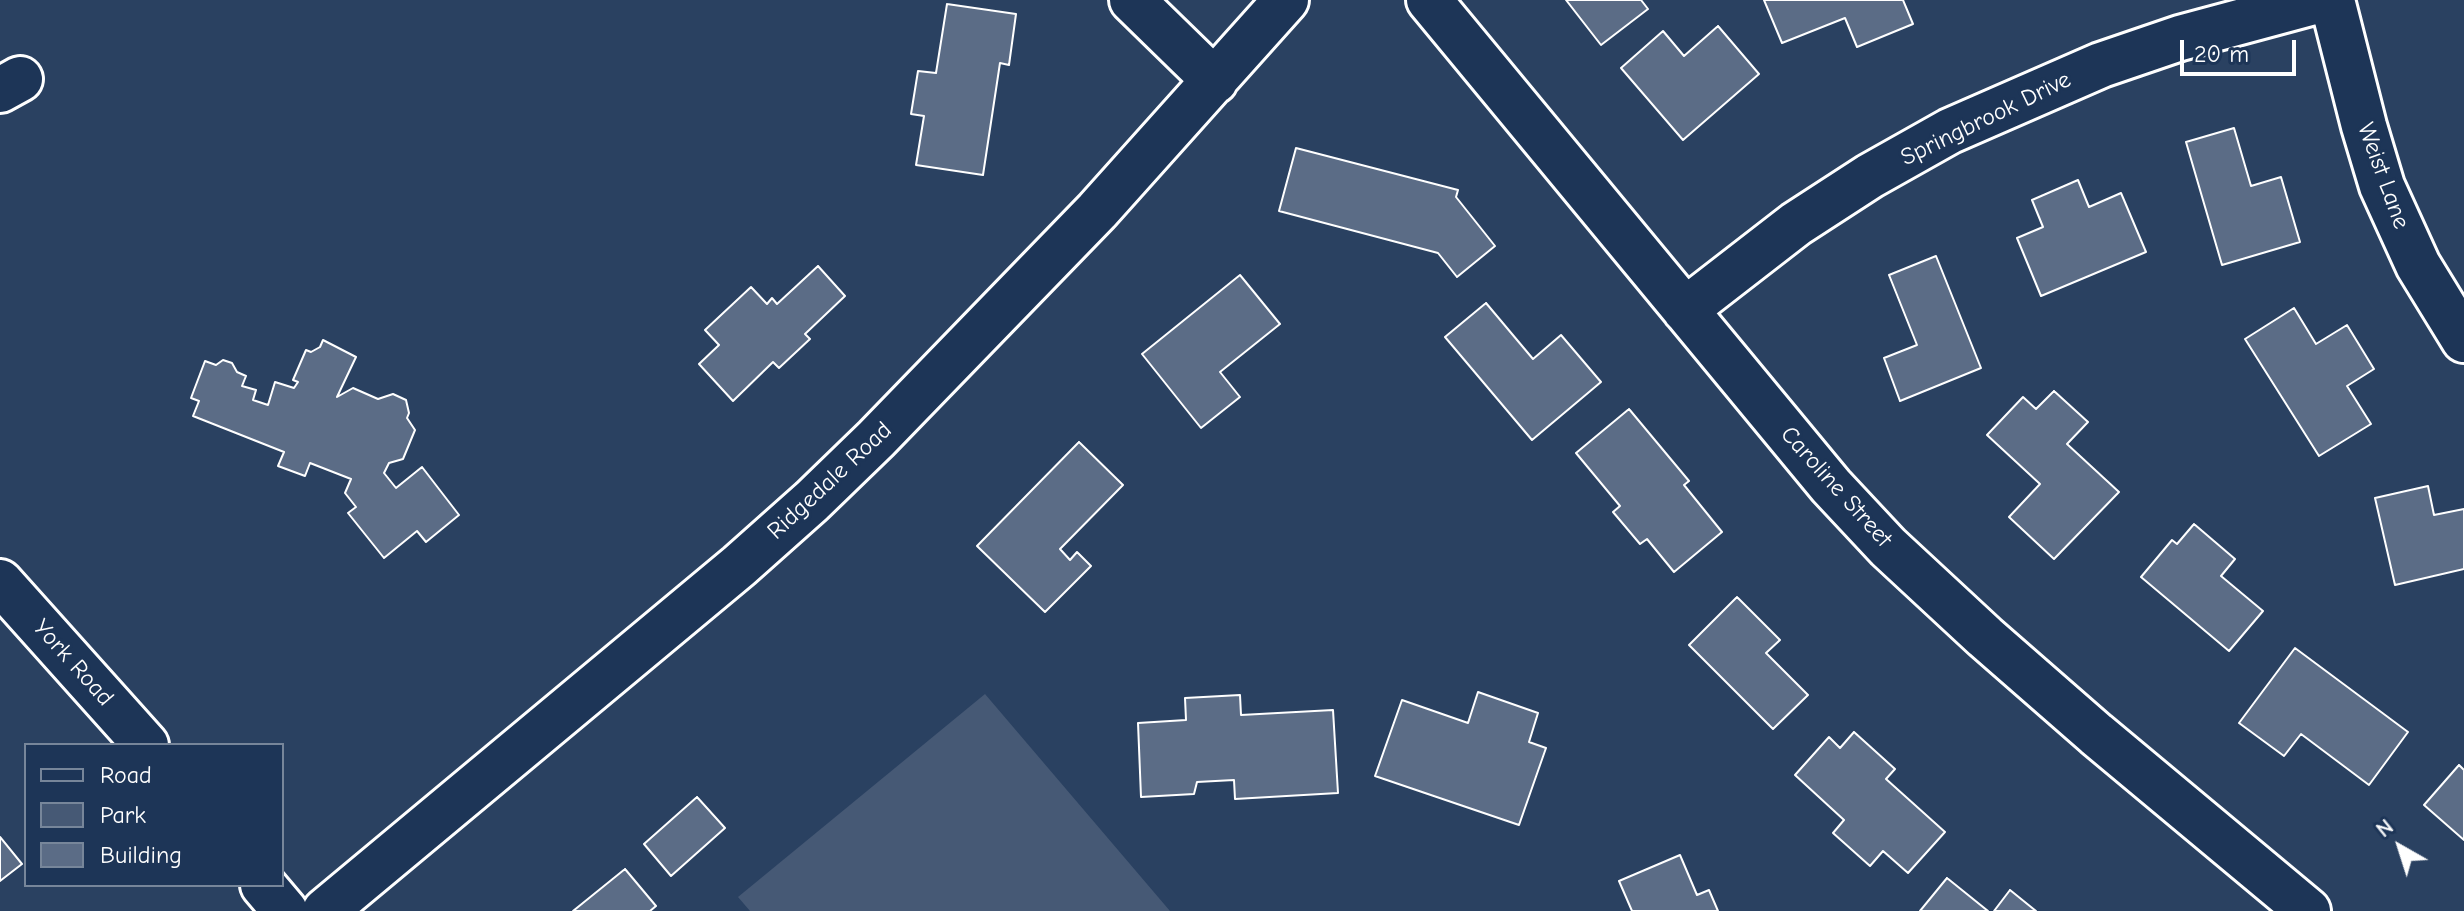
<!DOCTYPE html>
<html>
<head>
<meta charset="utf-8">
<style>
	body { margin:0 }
	#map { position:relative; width:2464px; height:911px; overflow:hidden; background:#2a4161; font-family:"Comic Neue",sans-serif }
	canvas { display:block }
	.legend { position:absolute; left:24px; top:743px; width:260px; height:144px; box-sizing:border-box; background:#1d3557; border:2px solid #77869a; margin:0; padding:10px 14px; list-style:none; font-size:24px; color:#fff }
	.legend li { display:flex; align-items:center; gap:16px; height:40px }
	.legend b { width:40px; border:2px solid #77869a }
	.north { position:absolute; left:2360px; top:807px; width:80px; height:80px; -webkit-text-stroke:6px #1d3557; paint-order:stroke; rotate:321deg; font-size:22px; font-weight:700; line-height:32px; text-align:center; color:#fff }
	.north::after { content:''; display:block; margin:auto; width:28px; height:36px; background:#fff; clip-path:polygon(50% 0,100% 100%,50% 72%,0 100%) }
	.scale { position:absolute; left:2180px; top:40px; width:116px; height:36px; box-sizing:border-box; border:4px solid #fff; border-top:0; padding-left:10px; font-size:24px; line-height:28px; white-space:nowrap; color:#fff; -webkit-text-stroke:6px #1d3557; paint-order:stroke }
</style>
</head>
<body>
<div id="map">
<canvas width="2464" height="911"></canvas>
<ul class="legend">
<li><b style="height:10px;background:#1d3557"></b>Road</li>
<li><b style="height:22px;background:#465975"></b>Park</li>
<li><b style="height:22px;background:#5b6c86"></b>Building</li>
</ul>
<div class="north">N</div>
<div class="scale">20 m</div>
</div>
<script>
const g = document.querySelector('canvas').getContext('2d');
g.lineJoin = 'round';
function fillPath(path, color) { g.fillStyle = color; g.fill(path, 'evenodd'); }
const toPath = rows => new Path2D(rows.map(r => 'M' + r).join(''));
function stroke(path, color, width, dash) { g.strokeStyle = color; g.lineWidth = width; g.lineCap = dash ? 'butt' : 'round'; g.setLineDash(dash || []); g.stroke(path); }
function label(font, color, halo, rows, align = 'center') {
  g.font = font + ' "Comic Neue",sans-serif'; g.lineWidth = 6; g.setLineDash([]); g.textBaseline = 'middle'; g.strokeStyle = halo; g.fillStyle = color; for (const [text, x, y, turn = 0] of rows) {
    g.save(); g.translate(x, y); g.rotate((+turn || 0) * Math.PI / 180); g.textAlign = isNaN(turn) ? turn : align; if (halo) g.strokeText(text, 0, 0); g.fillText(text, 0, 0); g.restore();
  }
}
fillPath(toPath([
	[985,694,1170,911,750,911,738,897]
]), '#465975');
const building = toPath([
	[1566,0,1641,0,1648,9,1601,45,1566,0],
	[1764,0,1903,0,1913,24,1857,47,1845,18,1782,43,1764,0],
	[947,4,1016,14,1009,65,1000,63,983,175,916,165,924,116,911,114,918,71,936,73,947,4],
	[1718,26,1759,74,1683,140,1621,68,1663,31,1684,56,1718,26],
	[2234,128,2251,186,2281,177,2300,242,2222,265,2186,142,2234,128],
	[1296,148,1458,190,1456,197,1495,246,1457,277,1438,253,1279,211,1296,148],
	[2078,180,2089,207,2121,193,2146,252,2041,296,2017,238,2043,227,2032,200,2078,180],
	[1936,256,1981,368,1900,401,1884,358,1917,345,1889,275,1936,256],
	[818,266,845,296,805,334,810,339,779,368,773,362,733,401,699,364,719,345,705,330,751,287,767,304,772,298,777,304,818,266],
	[1240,275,1280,324,1220,372,1240,397,1201,428,1142,354,1240,275],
	[1486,303,1533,359,1561,335,1601,382,1532,440,1445,337,1486,303],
	[2294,308,2316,344,2347,325,2374,369,2347,386,2371,424,2319,456,2245,339,2294,308],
	[323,340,356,357,337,397,353,388,378,399,393,394,406,400,409,413,407,418,415,430,403,459,389,463,384,473,396,488,422,467,459,515,426,542,417,531,384,558,348,513,356,507,345,493,351,479,310,463,305,476,278,466,284,452,193,416,199,401,191,398,205,361,216,365,223,360,232,363,237,372,246,376,242,386,256,390,253,400,268,405,275,382,294,388,298,382,293,380,306,350,311,352,320,347,323,340],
	[2054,391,2088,422,2067,444,2119,492,2054,559,2009,517,2040,484,1987,435,2023,397,2036,409,2054,391],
	[1629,409,1689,481,1684,485,1722,532,1674,572,1647,539,1640,544,1613,512,1620,506,1576,453,1629,409],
	[1079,442,1123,485,1060,549,1070,560,1077,552,1091,566,1045,612,977,546,1079,442],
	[2428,486,2434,515,2464,509,2464,569,2395,585,2375,498,2428,486],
	[2194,524,2235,559,2221,576,2263,611,2229,651,2141,577,2172,540,2177,544,2194,524],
	[1737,597,1780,640,1766,653,1808,695,1773,729,1689,645,1737,597],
	[2295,648,2408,732,2369,785,2301,734,2284,756,2239,723,2295,648],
	[1478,692,1538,713,1529,742,1546,748,1519,825,1375,776,1402,700,1468,723,1478,692],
	[1240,695,1241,715,1333,710,1338,793,1235,799,1234,780,1197,782,1194,794,1141,797,1138,723,1186,720,1185,698,1240,695],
	[1854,732,1895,769,1886,779,1945,832,1908,873,1883,851,1870,866,1833,833,1844,820,1795,775,1829,737,1840,748,1854,732],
	[2459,765,2464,770,2464,840,2424,805,2459,765],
	[697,797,725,828,671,876,644,844,697,797],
	[0,837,22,864,0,881,0,837],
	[1680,855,1697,895,1709,890,1718,911,1632,911,1619,881,1680,855],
	[625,869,656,906,650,911,573,911,625,869],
	[1947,878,1988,911,1920,911,1947,878],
	[2010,890,2036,911,1994,911,2010,890]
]);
fillPath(building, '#5b6c86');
stroke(building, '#fff', 2);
const minor = toPath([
	[1132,0,1215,81],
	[1429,0,1831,486,1888,547,1985,637,2096,734,2308,911],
	[2332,0,2364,126,2382,186,2418,265,2464,340],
	[0,90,20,79],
	[1685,310,1796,224,1870,176,1950,131,2101,65,2180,38,2321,0],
	[0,582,146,745],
	[263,885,285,911],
	[325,911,739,566,812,501,876,439,1097,211,1286,0]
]);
stroke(minor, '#fff', 50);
stroke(minor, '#1d3557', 44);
label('24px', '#fff', '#1d3557', [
	["Springbrook Drive",1986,119,-26],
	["Weist Lane",2383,176,70],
	["Ridgedale Road",830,481,-43],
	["Caroline Street",1836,487,48],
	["York Road",73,663,48]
]);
</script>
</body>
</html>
